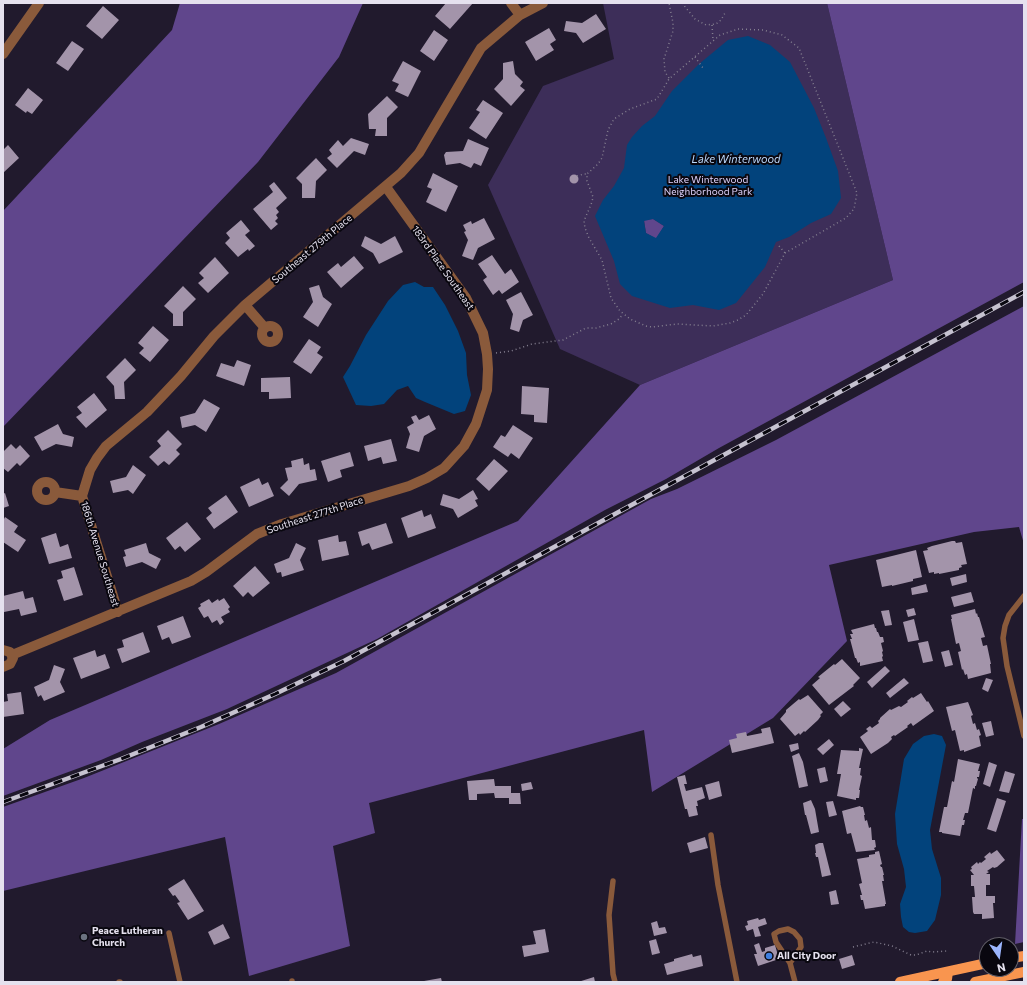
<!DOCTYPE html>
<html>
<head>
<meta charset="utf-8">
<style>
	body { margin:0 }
	#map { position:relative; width:1027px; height:985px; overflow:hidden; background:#211a2d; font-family:Commissioner,sans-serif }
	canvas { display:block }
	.frame { position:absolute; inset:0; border:4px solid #e5e1ee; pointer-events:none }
	.north { position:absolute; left:979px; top:937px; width:40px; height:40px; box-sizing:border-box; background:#09070f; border:1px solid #615e68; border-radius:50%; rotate:167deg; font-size:11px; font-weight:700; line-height:16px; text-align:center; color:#e5e1ee }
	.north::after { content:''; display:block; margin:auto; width:14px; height:18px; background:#9bb5fd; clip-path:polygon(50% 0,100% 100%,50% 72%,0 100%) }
</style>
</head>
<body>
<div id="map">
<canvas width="1027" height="985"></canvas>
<div class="frame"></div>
<div class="north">N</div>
</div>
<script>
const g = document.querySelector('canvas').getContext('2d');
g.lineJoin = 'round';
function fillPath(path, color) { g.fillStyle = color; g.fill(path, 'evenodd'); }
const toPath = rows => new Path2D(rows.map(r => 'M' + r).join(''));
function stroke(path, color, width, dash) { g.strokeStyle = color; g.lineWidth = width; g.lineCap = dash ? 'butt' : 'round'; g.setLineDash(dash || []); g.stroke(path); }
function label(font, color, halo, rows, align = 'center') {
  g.font = font + ' Commissioner,sans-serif'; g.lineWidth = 4; g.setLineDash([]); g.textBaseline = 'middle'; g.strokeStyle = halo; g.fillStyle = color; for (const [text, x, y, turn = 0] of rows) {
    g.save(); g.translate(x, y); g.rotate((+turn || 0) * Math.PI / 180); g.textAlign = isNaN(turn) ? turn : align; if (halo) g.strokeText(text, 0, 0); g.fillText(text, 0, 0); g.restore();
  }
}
fillPath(toPath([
	[603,3,827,3,893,280,640,385,560,349,488,185,543,86,614,59]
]), '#3d2e59');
fillPath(toPath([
	[180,3,363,3,339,57,258,162,3,427,3,211,172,30],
	[827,3,1024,3,1024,282,719,448,666,479,605,510,377,639,227,709,142,742,101,760,3,796,3,749,50,720,518,521,640,385,893,280],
	[653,219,664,226,656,239,646,233,644,220],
	[1024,306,1024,544,1019,527,974,532,829,565,847,641,773,718,652,792,644,730,369,803,375,833,333,846,350,946,249,976,225,837,3,891,3,807,84,778,219,724,336,673,651,499,677,489,776,440],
	[1022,819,1024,819,1024,942,1015,944]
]), '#60468c');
fillPath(toPath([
	[748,36,770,45,790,62,814,108,826,138,838,171,841,198,831,214,811,223,789,237,776,242,765,267,736,303,719,310,693,305,670,308,632,296,620,284,614,261,595,216,603,200,614,186,624,168,627,145,632,137,642,126,655,116,672,91,699,64,728,40],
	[653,219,664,226,656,238,646,233,644,221],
	[415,282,424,287,433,287,445,305,458,331,466,353,467,375,471,395,465,411,454,414,425,402,416,398,408,386,397,390,384,404,371,406,356,405,343,377,350,366,366,335,388,301,403,285],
	[934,734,942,736,946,745,930,830,932,849,941,878,941,895,935,920,927,931,915,933,909,932,903,927,901,917,900,904,906,887,904,869,897,844,895,814,904,759,913,744,924,736]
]), '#02437c');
fillPath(toPath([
	[446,3,473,3,450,29,435,16],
	[103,6,119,20,102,39,86,26],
	[596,14,606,29,583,43,576,33,564,31,566,21,582,23],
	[549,28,556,40,550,44,554,50,536,61,525,42],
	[434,30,448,40,434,61,420,51],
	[72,41,84,49,68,71,56,63],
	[403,61,421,71,408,97,395,91,399,84,392,81],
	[513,61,515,74,523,82,520,86,525,90,511,106,494,89,503,79,503,63],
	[28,88,43,100,32,114,27,111,26,113,15,105],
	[387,96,398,107,387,118,387,136,375,136,376,129,369,129,368,114],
	[483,100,503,113,486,139,469,128,480,112,476,110],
	[351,138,369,144,365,155,354,151,337,168,327,158,332,154,329,150,338,140,343,146],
	[468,139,489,148,481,166,474,163,471,168,460,163,446,165,444,155,446,152,463,151],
	[8,145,19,158,3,173,3,150],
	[316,158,327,170,316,181,315,198,302,198,302,184,296,178],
	[433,173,458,186,446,212,426,202,432,189,427,187],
	'569.5 179a4.5 4.5 0 1 1 9 0a4.5 4.5 0 1 1-9 0Z',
	[274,182,287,198,276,208,279,212,276,215,278,218,275,221,278,224,271,230,253,209,273,192,269,186],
	[484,218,495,239,478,248,473,260,462,256,468,240,464,232,466,231,463,225,471,221,472,224],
	[241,220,250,231,245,235,255,246,249,251,248,249,238,257,225,243,230,238,226,233],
	[365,236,381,244,395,236,403,252,379,264,373,253,361,246],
	[492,255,505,274,511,269,519,282,502,294,499,290,493,295,483,280,487,277,478,264],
	[354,256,364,268,341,288,327,272,338,263,341,267],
	[215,257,229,273,208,293,198,283,204,278,199,273],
	[319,285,323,297,332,304,318,327,303,317,313,302,309,288],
	[183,286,196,299,183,312,183,326,173,326,173,314,164,306],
	[521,292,533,315,523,320,519,332,510,329,513,314,506,300],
	[153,326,169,340,150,362,139,353,144,348,138,343],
	[309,339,321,347,317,353,323,357,311,374,293,362],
	[125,358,136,370,124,382,125,399,115,399,114,386,106,377],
	[237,360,251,365,244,386,216,376,221,363,234,367],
	[290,377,291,398,269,399,269,392,261,392,261,378],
	[522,386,549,388,547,423,534,422,534,415,521,414],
	[94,393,107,410,86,428,76,417,82,413,77,407],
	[204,399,220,408,206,432,195,425,182,428,180,417,195,413],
	[416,415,419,420,429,415,436,429,424,436,419,452,406,448,410,434,407,427,414,423,411,417],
	[58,424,63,434,74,437,72,447,56,444,42,451,34,437],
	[513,425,533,438,519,459,511,453,508,457,493,447,501,435,505,437],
	[168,430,182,444,176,450,180,454,169,465,164,461,158,466,149,457,161,446,157,441],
	[391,439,397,461,383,464,381,457,368,461,364,446],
	[11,444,16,449,20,445,30,456,20,466,17,463,8,472,3,468,3,452],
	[350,452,354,466,340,470,342,477,328,482,321,461],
	[303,458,304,465,309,463,310,470,315,469,317,480,299,484,289,496,280,488,288,480,285,468,292,467,291,461],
	[494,459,508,471,489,491,476,479],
	[133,465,146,475,133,494,128,490,113,493,110,481,126,477],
	[259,478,262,485,268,482,274,496,249,507,240,487],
	[473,490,478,499,475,500,478,506,458,518,453,509,440,505,443,494,459,499],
	[5,493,9,506,3,508,3,494],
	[226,495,238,512,214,529,206,518,212,513,208,508],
	[422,510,424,517,431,514,436,528,408,538,401,518],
	[5,517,18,526,14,532,26,540,18,552,3,542,3,521],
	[187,522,201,539,185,552,180,546,175,550,166,538],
	[386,523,393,543,372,550,369,543,362,546,358,532],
	[56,533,60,547,68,544,72,558,49,564,41,538],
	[338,535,339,542,346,541,349,555,322,561,318,540],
	[952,541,955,541,956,543,962,542,967,564,961,565,962,567,959,568,959,570,939,574,939,573,934,574,934,572,929,573,923,551,928,550,927,548,932,546],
	[146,543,149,553,161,559,156,569,142,562,126,567,123,557,126,556,124,550],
	[296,543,306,548,300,560,304,570,282,577,281,572,277,573,274,564,289,558],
	[916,550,922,577,913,579,913,581,892,586,892,585,882,587,876,560],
	[255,566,270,583,253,597,248,592,243,597,233,586],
	[74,567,83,595,64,601,57,580,63,578,61,571],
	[966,574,967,582,952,586,950,578],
	[926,584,928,592,912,595,911,588],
	[23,591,25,599,33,597,37,612,21,616,19,609,4,612,3,596],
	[971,592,974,602,954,607,951,597],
	[224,598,230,607,228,609,230,612,221,617,224,622,220,625,217,620,212,623,208,616,204,618,198,608,201,606,200,604,209,599,212,603,218,599,219,601],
	[914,608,916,615,908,617,906,610],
	[975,609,976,614,977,613,978,617,979,617,985,637,981,638,983,646,987,645,991,664,990,664,991,673,968,679,967,674,965,675,963,669,962,670,958,652,961,651,959,643,956,644,951,619,952,619,951,615],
	[889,610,892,625,885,626,881,611],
	[183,616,191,637,172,644,169,637,162,640,157,626],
	[914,619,919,640,908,642,903,622],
	[874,624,875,628,876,628,877,632,878,632,880,637,883,637,884,642,881,643,883,651,882,652,883,656,882,657,883,661,860,666,860,662,858,663,856,658,855,658,850,639,852,639,850,634,853,634,851,630],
	[143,632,150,652,122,663,117,649,124,647,122,640],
	[928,641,933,661,923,663,918,643],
	[95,650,97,657,105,654,110,668,81,679,73,658],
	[949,650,953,665,945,667,941,652],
	[842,659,860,678,853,685,854,686,829,705,812,685,820,678,818,677,834,664,835,665],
	[54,665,65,669,60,682,65,692,44,701,41,695,38,697,34,687,49,680],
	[885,666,890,671,872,688,867,682],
	[904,678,909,683,890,698,886,693],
	[986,678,993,680,988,692,982,689],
	[21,692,24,714,3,717,3,702,8,701,7,694],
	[921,693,927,702,928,701,934,711,913,726,911,723,907,726,908,727,895,736,894,735,891,737,892,739,888,743,871,754,860,737,868,731,866,729,870,726,872,728,879,723,878,721,880,719,880,718,890,709,891,710,899,706,901,707,908,702,907,701,912,697,913,698],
	[808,695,823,712,820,715,821,716,818,720,805,732,804,731,800,735,799,733,795,736,780,719,786,712,786,710,799,699,800,700],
	[843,701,851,709,841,717,834,709],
	[968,702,973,715,971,716,973,724,975,723,977,730,979,729,981,735,979,736,981,746,964,752,964,750,960,751,955,730,952,731,946,707],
	[991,721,994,735,986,737,982,723],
	[770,727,774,743,732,753,729,740,737,738,736,734,746,732,747,736,762,733,761,729],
	[829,739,834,745,823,755,817,749],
	[798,743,799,749,791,752,789,745],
	[859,748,863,749,859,768,861,768,860,775,862,776,859,790,860,790,859,798,856,798,856,800,837,796,841,774,837,774,841,750,859,751],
	[799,753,803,762,808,786,799,788,792,756],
	[958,759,980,764,978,771,980,771,979,777,977,777,977,778,978,779,976,786,975,786,975,789,973,788,968,813,965,813,963,820,965,820,964,825,962,825,960,836,942,833,942,832,939,832,944,807,947,807,952,781,954,782],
	[989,762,997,765,990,787,983,784],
	[825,767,828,781,820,783,817,769],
	[1005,771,1015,774,1009,793,999,791],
	[685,775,687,784,684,784,686,791,702,787,705,798,697,801,698,806,696,806,698,815,689,817,687,809,685,809,677,777],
	[494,779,495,786,511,786,511,793,520,793,521,804,509,804,509,798,495,798,494,793,477,794,477,800,469,800,467,781],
	[719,781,722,796,709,800,705,785],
	[531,782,533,789,522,791,521,784],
	[997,798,1006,801,996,832,987,829],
	[811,800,815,809,819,832,811,834,806,815,805,815,803,803],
	[833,801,837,815,829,817,826,802],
	[860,806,861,807,863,807,865,815,864,815,865,821,867,820,869,828,871,827,872,840,875,840,876,847,874,848,875,850,856,852,851,833,847,834,842,811],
	[705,837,708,848,690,853,687,843],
	[819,843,823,843,831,875,822,877,818,857,816,857,815,853,816,853,815,845],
	[997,850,1005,860,997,867,994,868,993,867,987,871,989,872,986,874,990,874,990,885,986,885,986,896,995,896,995,903,993,903,994,918,982,919,982,914,974,914,973,912,972,897,975,897,974,886,971,886,971,875,974,875,970,870,972,869,971,867,977,862,978,864,980,862,981,863,986,859,984,857,990,852,991,854],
	[879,851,882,864,880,865,881,867,882,867,884,875,883,875,884,881,882,881,886,904,885,904,885,906,865,909,863,900,861,900,860,895,862,895,859,884,862,883,857,859,869,857,869,855,875,854,875,852],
	[184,879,204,911,188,920,177,903,180,902,175,895,173,896,168,889],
	[836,890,839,904,831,905,829,892],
	[758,918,759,920,765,918,767,924,758,927,761,936,755,937,753,929,747,931,745,926,748,925,747,921],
	[657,921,659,928,665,927,667,933,654,936,651,923],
	[223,924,230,938,214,945,208,932],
	[545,929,549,952,524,957,522,946,536,944,533,931],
	[656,939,660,953,652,955,649,941],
	[759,943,762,952,765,951,765,948,775,945,779,959,758,966,754,954,757,954,754,945],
	[692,954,693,957,701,955,703,966,667,975,664,964,674,961,674,959],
	[852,955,855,965,842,969,839,959],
	[594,977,595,982,578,982],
	[441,978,442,982,424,982,424,981]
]), '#a394aa');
stroke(toPath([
	[682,3,695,19,706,25,716,24,721,20,725,13],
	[712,25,713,40],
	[738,29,763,30,782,35,799,48,857,193,854,209,846,218,785,253,763,294,746,315,738,320,730,323,713,326,677,324,652,327,646,326,630,319,620,311,611,298,602,260,589,238,585,228,584,221,592,202,593,197,587,181,587,174,598,164,602,158,608,130,614,119,630,109,657,99,669,79,720,35,738,29],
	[695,57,703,68],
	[669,78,665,72,664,59,673,31,673,23,669,3],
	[577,176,584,174,587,174],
	[779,246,785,253],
	[496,353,511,351,532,344,563,340,586,328,596,328,611,324,619,319,623,314],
	[853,947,874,942,892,946,911,955,916,955,927,951,932,952,947,951]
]), '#847f8f', 1.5, [1, 3]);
stroke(toPath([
	[1024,596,1009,615,1005,626,1003,638,1007,666,1024,736],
	[711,835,718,885,737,982],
	[613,881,609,915,613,974,615,982],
	[169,933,180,982],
	[790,963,801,947,800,939,794,932,788,929,779,931,774,934,776,942,790,963,795,982],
	[292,981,292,982],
	[119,982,120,982]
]), '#8a5a3b', 5.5);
stroke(toPath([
	[511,3,520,15],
	[3,54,39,3],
	[245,305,265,328],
	'262 334a8 8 0 1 1 16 0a8 8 0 1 1-16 0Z',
	'37 491a9 9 0 1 1 18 0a9 9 0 1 1-18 0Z',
	[55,492,82,496],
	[82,496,90,470,97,458,106,446,147,412,181,376,214,336,245,305,401,173,419,153,481,48,520,15,543,3],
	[82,496,118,612],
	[3,650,10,652,13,658,10,664,3,667],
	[12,655,191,581,206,572,257,534,282,524,409,486,427,478,444,468,464,446,476,424,487,390,488,369,487,354,483,333,466,298,386,187]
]), '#8a5a3b', 10);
stroke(toPath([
	[1011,958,1024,956],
	[900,982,987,963],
	[943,982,947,979,948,972],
	[975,982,1024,972]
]), '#f9954f', 10);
const rail = toPath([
	[3,802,121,759,201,727,275,694,344,661,1024,292]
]);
stroke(rail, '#c6c2d0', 4.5);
stroke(rail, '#09070f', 3, [9]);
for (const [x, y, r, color] of [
	[84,937,4,"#6b7280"],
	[769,956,4,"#3f7fe0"]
]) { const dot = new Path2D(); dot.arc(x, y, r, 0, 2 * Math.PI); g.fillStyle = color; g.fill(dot); stroke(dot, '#09070f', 1.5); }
label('10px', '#dfd3fc', '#09070f', [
	["Lake Winterwood",708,180],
	["Neighborhood Park",708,192]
]);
label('10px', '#e5e1ee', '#09070f', [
	["Southeast 279th Place",312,249,-40],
	["183rd Place Southeast",443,268,55],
	["Southeast 277th Place",315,515,-18],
	["186th Avenue Southeast",100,554,73]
]);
label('bold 10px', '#e5e1ee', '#09070f', [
	["Peace Lutheran",92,931],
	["Church",92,943],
	["All City Door",777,956]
], 'left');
label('italic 11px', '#bbd8fb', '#09070f', [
	["Lake Winterwood",736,159]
]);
</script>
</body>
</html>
